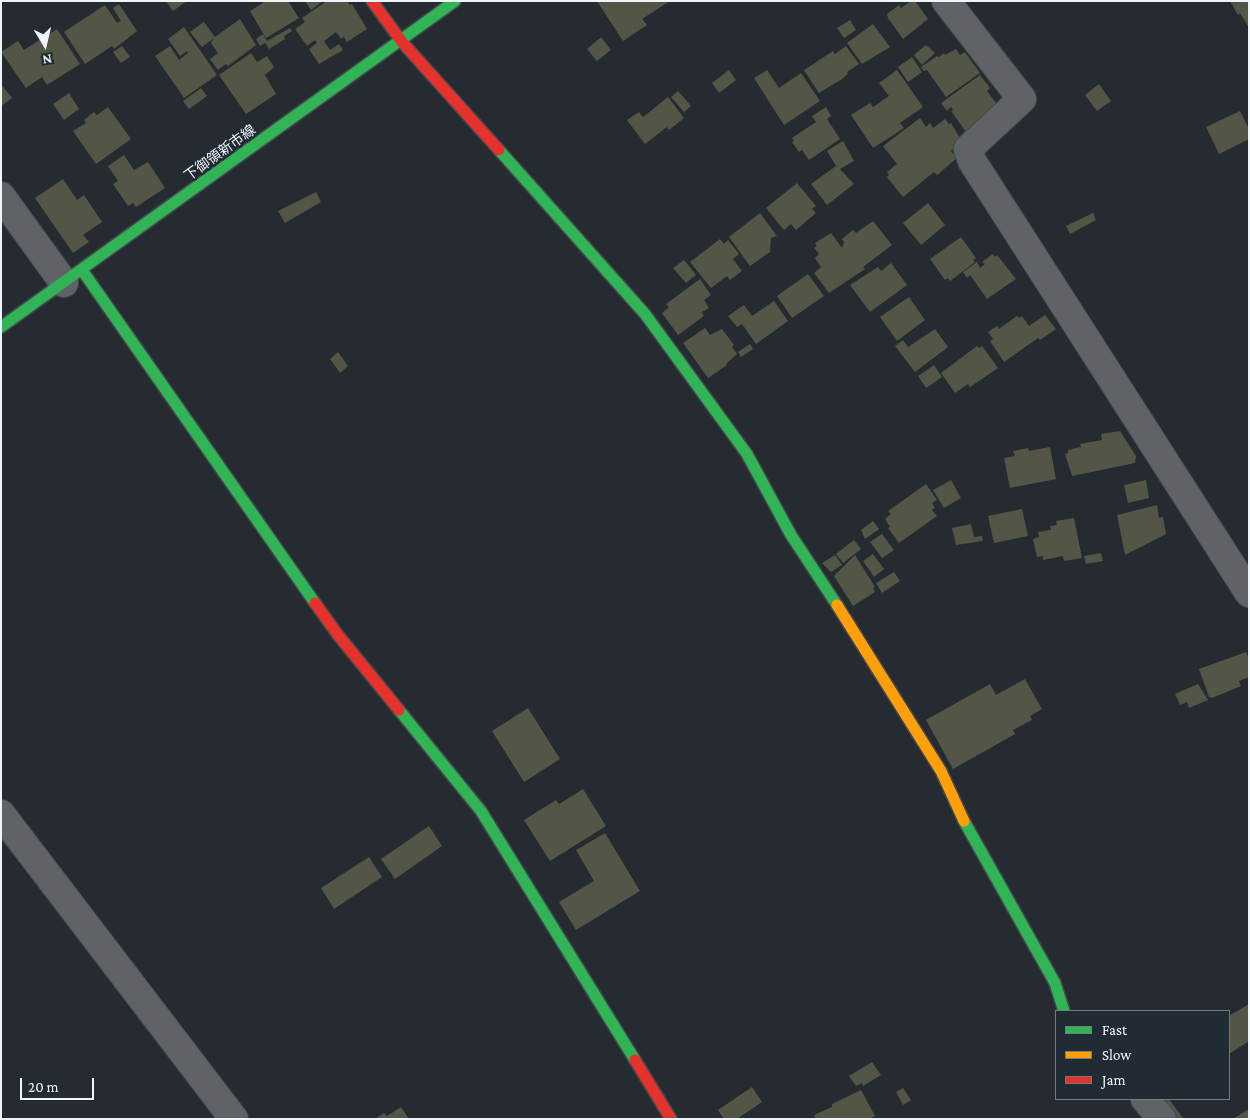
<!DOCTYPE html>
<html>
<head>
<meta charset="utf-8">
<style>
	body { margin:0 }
	#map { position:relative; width:1250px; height:1120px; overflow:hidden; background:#252b30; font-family:"Crimson Pro",serif }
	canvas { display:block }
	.frame { position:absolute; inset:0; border:2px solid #eef5fb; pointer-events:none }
	.legend { position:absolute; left:1055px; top:1010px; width:175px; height:90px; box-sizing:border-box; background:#212b34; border:1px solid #737c84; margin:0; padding:6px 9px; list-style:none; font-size:15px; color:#eef5fb }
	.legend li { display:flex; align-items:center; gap:10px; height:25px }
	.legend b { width:25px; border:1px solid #737c84 }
	.north { position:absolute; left:20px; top:20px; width:50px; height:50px; -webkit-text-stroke:4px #212b34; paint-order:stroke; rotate:171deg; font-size:14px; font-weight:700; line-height:20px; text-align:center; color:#eef5fb }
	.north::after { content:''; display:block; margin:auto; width:18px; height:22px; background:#eef5fb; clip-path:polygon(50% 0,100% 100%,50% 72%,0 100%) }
	.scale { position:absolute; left:20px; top:1078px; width:74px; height:22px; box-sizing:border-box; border:2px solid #eef5fb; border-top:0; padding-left:6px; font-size:15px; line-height:18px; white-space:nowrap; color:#eef5fb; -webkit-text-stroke:4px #212b34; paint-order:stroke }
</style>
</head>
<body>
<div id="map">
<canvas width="1250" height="1120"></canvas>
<div class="frame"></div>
<ul class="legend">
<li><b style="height:6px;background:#30b455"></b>Fast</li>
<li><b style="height:6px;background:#ff9f0a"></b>Slow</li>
<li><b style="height:6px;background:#e5322d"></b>Jam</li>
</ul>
<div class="north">N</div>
<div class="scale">20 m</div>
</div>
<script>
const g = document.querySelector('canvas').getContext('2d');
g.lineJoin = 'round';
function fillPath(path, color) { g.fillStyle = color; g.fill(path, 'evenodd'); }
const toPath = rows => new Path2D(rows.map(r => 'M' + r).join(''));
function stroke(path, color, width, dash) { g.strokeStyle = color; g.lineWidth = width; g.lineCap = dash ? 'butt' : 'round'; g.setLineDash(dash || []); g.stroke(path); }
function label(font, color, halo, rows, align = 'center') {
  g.font = font + ' "Crimson Pro","Noto Sans JP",serif'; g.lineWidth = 5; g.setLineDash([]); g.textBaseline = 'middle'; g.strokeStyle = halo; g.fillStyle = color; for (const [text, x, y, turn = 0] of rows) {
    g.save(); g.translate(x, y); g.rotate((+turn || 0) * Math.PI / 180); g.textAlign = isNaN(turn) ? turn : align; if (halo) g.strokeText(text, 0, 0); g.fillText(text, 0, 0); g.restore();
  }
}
fillPath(toPath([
	[166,1,187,1,173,11],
	[263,1,288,1,299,18,266,38,250,11,263,3],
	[305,1,323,1,311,10],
	[327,1,347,1,350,5,352,4,367,29,347,42,344,37,341,39,336,32,324,41,330,50,339,44,343,50,319,64,309,49,317,43,315,40,307,46,295,29,305,22,302,18],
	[597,1,670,1,642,19,647,25,623,41],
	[911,1,915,1,928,19,903,39,888,18,887,14,899,5,901,8],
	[1230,1,1249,1,1249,28,1240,13,1238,15],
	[119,4,137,31,114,49,112,46,85,64,64,32,105,5,117,23,121,21,113,8],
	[240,19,256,45,228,66,226,64,218,70,210,59,218,53,211,43,214,38,202,47,190,32,204,22,215,37],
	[850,20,856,30,844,38,837,28],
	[873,24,890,47,862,64,847,43],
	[184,27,217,75,184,98,155,56,170,46,179,60,188,53,187,51,180,56,168,39],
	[290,28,292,31,284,36,285,39,269,49,265,43,260,46,256,39,263,34,267,41],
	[57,29,80,64,47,85,42,77,26,88,1,52,18,41,24,50],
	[601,37,611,50,597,61,587,49],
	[926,45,935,53,922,65,914,55],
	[122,46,130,57,121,63,113,52],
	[846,46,859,64,847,72,848,74,842,79,819,93,804,70,833,51,835,54],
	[956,49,960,55,965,52,980,73,946,97,927,70,924,71,921,67,937,56,939,57,944,53,945,55],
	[251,53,257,62,267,56,274,67,265,75,276,94,246,114,219,75],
	[912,57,922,72,908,82,898,67],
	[729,70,736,80,719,93,712,83],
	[767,70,779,88,801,73,820,101,784,125,754,78],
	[897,70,923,107,900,123,904,128,873,148,851,115,870,103,873,107,889,96,879,83],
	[980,75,990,88,987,91,999,107,971,139,951,111,953,110,951,107,947,111,941,103],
	[1,84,12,98,1,106],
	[1099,84,1111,101,1097,111,1085,95],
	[201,88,207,96,189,109,183,101],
	[678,91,691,106,684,112,671,97],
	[69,93,79,109,64,120,53,104],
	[668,97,684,118,669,130,667,127,645,144,627,120,639,112,643,117],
	[108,107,131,139,96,164,73,131,86,123,84,120,94,112,97,115],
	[826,107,831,116,827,119,840,139,809,160,802,150,799,152,792,142,794,141,792,138,816,122,812,116],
	[1240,111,1249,129,1249,139,1219,154,1206,127],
	[920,118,926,127,930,123,933,128,945,119,949,124,951,123,962,142,951,151,957,158,937,175,934,172,903,197,887,177,889,175,887,172,897,164,883,146],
	[843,141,854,161,840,169,854,184,827,205,811,184,836,166,827,151],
	[124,155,134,170,148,162,165,188,136,207,133,203,128,206,113,184,118,181,108,166],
	[63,179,77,200,84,195,102,222,83,235,89,242,73,253,35,198],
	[797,183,816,206,812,209,816,213,796,230,791,224,784,230,766,208],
	[316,192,321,202,285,223,278,211],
	[928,203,945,225,921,245,903,223],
	[760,213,777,236,771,238,770,252,750,266,729,237],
	[1093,213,1096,220,1070,234,1066,226],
	[873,221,892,245,863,267,865,269,829,293,814,273,821,267,815,258,819,254,814,248,817,246,815,243,831,233,842,248,844,242,842,239,853,230,856,233],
	[961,237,976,258,973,260,975,262,950,281,948,278,945,280,930,259],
	[720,239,724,244,728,240,739,254,733,259,742,271,730,280,727,276,711,288,690,262],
	[993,254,995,257,997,255,1016,279,987,299,970,275,967,278,963,272,977,262,980,268,985,264,982,262],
	[684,260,696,275,686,283,673,268],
	[891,263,907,285,870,312,850,285,878,267,881,271],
	[808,274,824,296,792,318,777,296],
	[700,279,711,295,704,300,709,308,702,312,704,316,678,335,662,313,669,307,666,304],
	[909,297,925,320,897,341,880,317],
	[774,301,788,321,756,344,742,324,737,327,728,316,744,305,752,316],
	[1045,315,1056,329,1040,340,1038,338,1004,362,990,341,993,339,988,332,997,326,999,329,1017,316,1019,318,1022,316,1029,326],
	[705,328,710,335,722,329,734,345,732,347,737,354,726,364,727,365,708,378,683,343],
	[935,329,948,347,915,372,895,346,903,340,908,347],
	[750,344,753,349,741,357,738,352],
	[977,346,979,348,982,346,998,368,970,387,968,384,955,393,941,373],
	[338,352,348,366,340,373,330,359],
	[934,365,942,377,926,388,918,376],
	[1120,431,1136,456,1135,463,1072,476,1065,454,1068,453,1068,450,1081,447,1080,444,1102,440,1101,434],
	[1050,447,1056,479,1010,488,1004,458,1015,456,1013,451,1028,448,1029,451],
	[951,480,961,498,944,508,933,490],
	[1146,480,1149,498,1128,503,1124,485],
	[926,484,937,500,932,503,935,508,932,510,937,516,899,543,888,528,890,527,885,519,891,514,888,511],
	[1157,505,1159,518,1163,517,1166,534,1125,555,1117,515],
	[1022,509,1028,536,994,543,988,516],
	[1074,518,1082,558,1064,561,1063,556,1043,560,1043,556,1037,557,1033,539,1039,537,1038,532,1051,530,1050,526,1057,525,1056,521],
	[873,521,879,529,865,539,861,530],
	[971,524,974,537,982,536,983,541,956,545,952,528],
	[882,534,894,550,882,558,870,542],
	[854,540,861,549,843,563,836,554],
	[1101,553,1103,561,1086,564,1084,556],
	[873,554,884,569,874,577,863,561],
	[835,555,842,565,831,572,822,563],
	[855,555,875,587,873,588,875,592,853,606,834,576],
	[894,572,900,581,882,593,876,583],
	[1246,652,1249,659,1249,677,1239,681,1241,686,1212,698,1209,697,1199,669],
	[1025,679,1042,709,1030,716,1032,720,1013,730,1015,734,953,769,926,720,990,684,996,695],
	[1198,684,1208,700,1189,708,1187,702,1180,705,1175,694],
	[528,708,560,759,524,782,492,731],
	[583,789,606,826,550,861,524,820,556,800,559,804],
	[429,826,442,846,395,879,381,859],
	[605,833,640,891,576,930,559,902,594,881,576,850],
	[369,857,382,877,334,909,321,888],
	[1249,1004,1249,1041,1229,1054,1229,1016],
	[872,1062,881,1075,863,1086,862,1083,856,1086,849,1076],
	[752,1087,762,1102,737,1119,724,1119,718,1110],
	[903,1088,911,1100,903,1105,896,1092],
	[861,1090,875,1116,870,1119,816,1119,814,1116,816,1114,832,1107,832,1104],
	[1162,1099,1169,1099,1183,1118,1173,1119],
	[401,1107,409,1119,375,1119,384,1113,387,1116],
	[1249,1109,1249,1119,1233,1119]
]), '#535647');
const street = toPath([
	[946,1,1022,99,968,149,972,161,1249,593],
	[1,196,64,283],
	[1,814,234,1119],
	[1145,1099,1162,1119]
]);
const fast = toPath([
	[499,150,645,314,747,454,791,535,837,605],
	[82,270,315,603],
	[1,327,455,1],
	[399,710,481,811,635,1060],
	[964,821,1055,983,1064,1011]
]);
const slow = toPath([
	[837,605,941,771,964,821]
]);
const jam = toPath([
	[372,1,402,42,499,150],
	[315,603,338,635,399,710],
	[635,1060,671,1119]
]);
stroke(street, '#44494d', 30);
stroke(fast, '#44494d', 14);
stroke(slow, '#44494d', 14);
stroke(jam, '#44494d', 14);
stroke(street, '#5f6367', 28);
stroke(fast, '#30b455', 11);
stroke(slow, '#ff9f0a', 11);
stroke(jam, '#e5322d', 11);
label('14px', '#eef5fb', '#212b34', [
	["下御領新市線",220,153,-36]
]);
</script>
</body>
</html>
